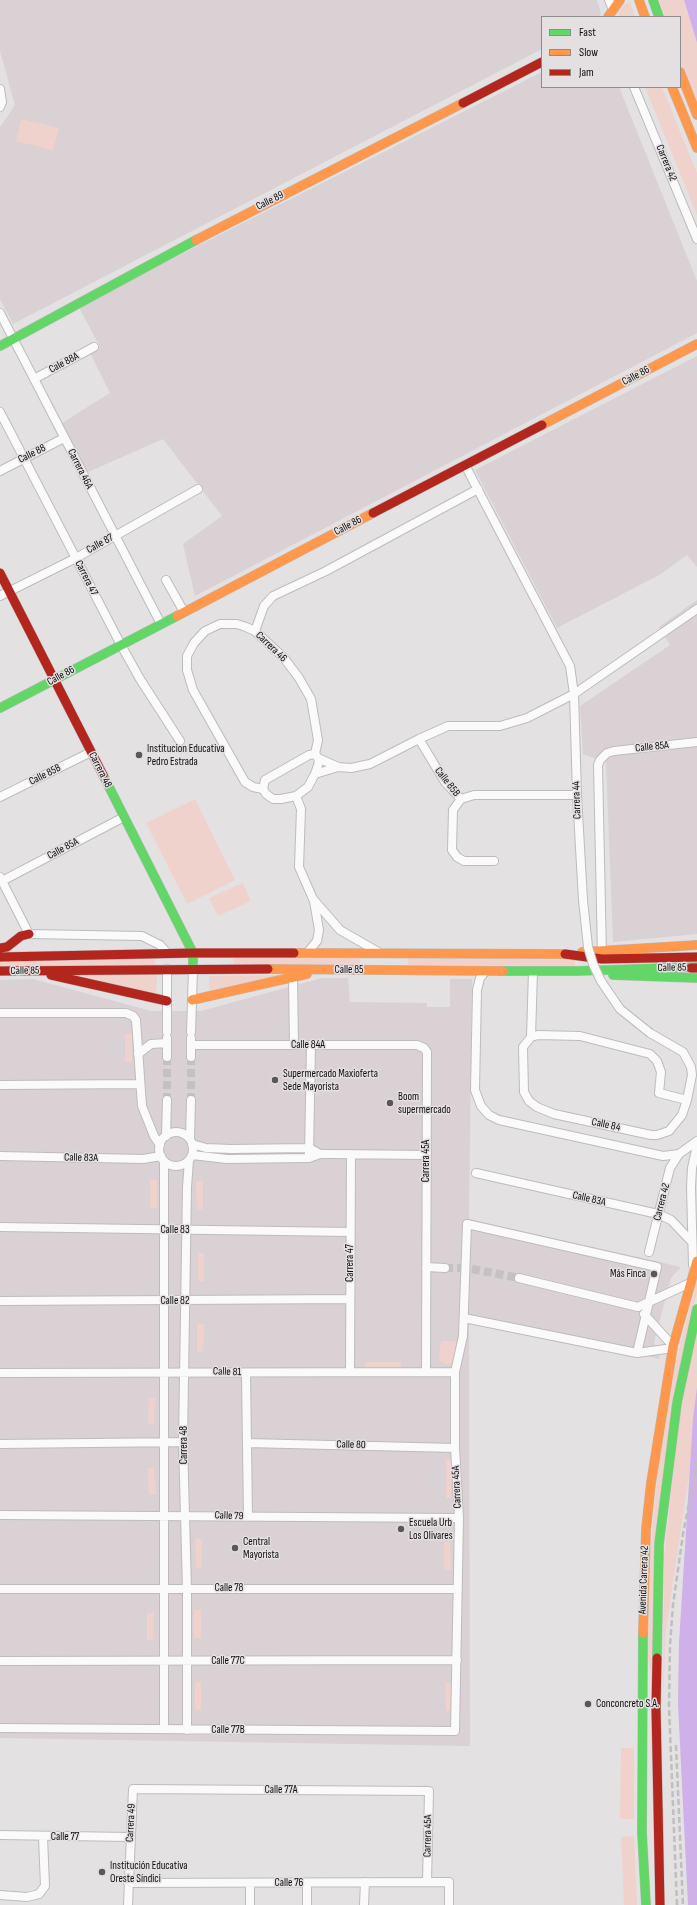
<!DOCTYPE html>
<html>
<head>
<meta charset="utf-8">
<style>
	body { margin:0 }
	#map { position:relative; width:697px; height:1905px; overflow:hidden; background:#e3e1e2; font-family:"Sofia Sans Condensed",sans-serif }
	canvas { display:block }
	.legend { position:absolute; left:541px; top:16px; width:140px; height:72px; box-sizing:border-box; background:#e4e0e2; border:1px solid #8f8c8d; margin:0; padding:5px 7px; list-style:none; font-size:12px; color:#0f0d0e }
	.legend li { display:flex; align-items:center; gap:8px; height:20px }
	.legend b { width:20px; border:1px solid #8f8c8d }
</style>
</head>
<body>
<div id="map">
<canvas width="697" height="1905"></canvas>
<ul class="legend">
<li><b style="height:5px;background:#63d668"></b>Fast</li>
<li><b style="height:5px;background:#ff974d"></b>Slow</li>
<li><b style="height:5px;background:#b3261e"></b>Jam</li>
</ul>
</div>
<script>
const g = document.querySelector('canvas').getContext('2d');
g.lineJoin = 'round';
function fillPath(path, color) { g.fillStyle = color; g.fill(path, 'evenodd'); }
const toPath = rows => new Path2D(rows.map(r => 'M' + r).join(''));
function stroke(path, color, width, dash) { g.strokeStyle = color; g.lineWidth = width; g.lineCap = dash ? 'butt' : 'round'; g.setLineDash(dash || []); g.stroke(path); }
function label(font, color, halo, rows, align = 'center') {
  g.font = font + ' "Sofia Sans Condensed",sans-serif'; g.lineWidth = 3; g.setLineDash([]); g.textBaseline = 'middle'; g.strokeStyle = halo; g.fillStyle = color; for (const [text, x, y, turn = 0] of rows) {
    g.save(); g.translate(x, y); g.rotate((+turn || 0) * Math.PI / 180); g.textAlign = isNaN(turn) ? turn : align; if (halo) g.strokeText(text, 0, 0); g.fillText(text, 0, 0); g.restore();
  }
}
fillPath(toPath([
	[0,0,597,0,601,14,599,17,542,17,542,49,13,324,0,299,0,127,15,105,0,51],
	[542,72,542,87,619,87,697,281,697,333,195,596,183,544,222,516,163,439,88,472,62,423,110,393,90,353,100,347,79,307,156,267],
	[697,356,697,567,687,555,661,574,557,628,475,470],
	[697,600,697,934,613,942,606,763,583,754,580,706,670,645,659,627],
	[322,978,348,978,350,1002,427,1003,427,1007,450,1007,450,979,472,979,469,1219,681,1267,671,1278,654,1342,660,1359,469,1322,470,1746,0,1738,0,980,33,979,151,1011,201,1011]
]), '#d9d1d4');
fillPath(toPath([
	[659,0,684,0,697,43,697,108,680,61,680,17,665,17],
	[630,2,635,17,619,17,618,14,623,5],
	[645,87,662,87,697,173,697,215],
	[21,119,59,128,53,150,16,141],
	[195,799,235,880,187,904,146,823],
	[243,883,251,901,218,916,209,898],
	[233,956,360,958,360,966,233,964],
	[408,957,575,959,575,966,408,965],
	[155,958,155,965,0,968,0,960],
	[74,974,157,975,156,995],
	[290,975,209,990,209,976],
	[125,1034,132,1034,132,1062,125,1062],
	[150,1180,157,1180,157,1208,150,1208],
	[196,1181,203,1181,203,1209,197,1209],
	[198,1253,204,1253,204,1281,198,1281],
	[697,1280,697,1293,690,1318,651,1675,647,1652,649,1568,658,1468,676,1361],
	[197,1324,204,1324,203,1352,197,1352],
	[697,1329,697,1387,693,1418,691,1462,666,1630,663,1702,664,1545,678,1424],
	[441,1341,459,1341,452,1362,449,1365,441,1362,439,1357],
	[365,1362,401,1362,401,1368,364,1368],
	[149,1398,155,1398,154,1425,148,1424],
	[446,1460,451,1460,451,1498,446,1498],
	[148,1468,154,1468,156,1495,149,1495],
	[195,1539,202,1539,202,1567,196,1568],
	[444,1542,450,1542,451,1570,444,1570],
	[194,1610,201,1610,201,1638,194,1638],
	[147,1613,154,1613,153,1640,147,1640],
	[195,1682,201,1682,201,1710,195,1710],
	[445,1683,452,1683,452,1711,446,1711],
	[621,1748,634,1748,634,1819,620,1819],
	[634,1836,637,1905,624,1905,621,1837]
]), '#f0d2cc');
fillPath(toPath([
	[684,0,697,0,697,43,695,36],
	[697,1387,697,1905,688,1905,678,1704,679,1643,693,1418]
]), '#cfb0e8');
stroke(toPath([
	[167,1057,167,1100],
	[191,1057,191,1100],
	[445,1268,461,1268],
	[472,1269,519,1278]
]), '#c3c1c2', 8, [8, 4]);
const street = toPath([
	[609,0,613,10],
	[634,87,697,239],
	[0,89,2,102,0,107],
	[0,313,161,624],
	[34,379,94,347],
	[0,412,121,645,140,679,180,741],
	[465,465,570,666,574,694,577,795,583,900],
	[0,471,64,438],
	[166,580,184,612],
	[0,596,76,558,198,489],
	[255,631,264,606,273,596,326,571,478,489],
	[419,739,448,726,500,726,527,718,574,694,697,609],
	[315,754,318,758,319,762,315,774,308,787,296,796,281,799,273,799,266,794,263,789,265,780,309,755,315,754],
	[318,758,338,767],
	[315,774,338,767,351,768,370,764,419,739,445,782,461,799],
	[263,789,253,787,245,782,193,690,187,670,187,656,194,643,205,631,220,624,237,624,246,627,255,631,284,658,299,678,311,699,318,740,315,754],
	[296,796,301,809,299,867,313,899,340,930,380,953],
	[0,797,91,752],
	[494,861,464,861,457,857,452,850,453,810,461,799,474,795,577,795],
	[0,877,29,934,142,936,160,945,167,953],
	[2,881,124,817],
	[307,953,317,941,319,930,314,901],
	[602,956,598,765,600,760,607,753,614,751,697,742],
	[486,971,480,978,477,990,475,1090,481,1106,489,1115,499,1120,663,1156,679,1154,697,1141],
	[293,977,294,1045],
	[0,1013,126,1013,133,1016,136,1020,142,1106,154,1136,160,1145],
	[167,1032,167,969],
	[191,1032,193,969],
	[650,1033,683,1052,691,1067,692,1075,687,1100,682,1115,669,1131,657,1135,651,1135,554,1114,537,1107,529,1101,524,1092,523,1047,531,1037,538,1035,580,1036,650,1054,657,1061,661,1072,659,1093,687,1100],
	[531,1037,533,971],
	[191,1045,417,1045,424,1048,427,1052,426,1372],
	[138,1054,151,1044,167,1043],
	[167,1057,167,1038],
	[191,1057,191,1038],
	[0,1085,140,1084],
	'159 1149a17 17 0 1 1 34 0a17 17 0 1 1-34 0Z',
	[166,1136,167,1100],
	[190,1139,191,1100],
	[192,1144,206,1148,231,1149,309,1148,320,1154],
	[309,1154,311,1045],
	[192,1155,227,1159,309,1158,320,1154,331,1154,426,1155],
	[0,1156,143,1159,161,1156],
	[476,1173,658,1214,671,1220,692,1242],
	[0,1227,350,1232],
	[649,1252,670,1168,679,1154],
	[693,1265,691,1187,692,1168,697,1145],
	[426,1267,445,1268],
	[519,1278,638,1307,690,1283],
	[0,1301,350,1299],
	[644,1314,673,1346],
	[464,1318,637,1353,673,1348],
	[350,1372,351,1154],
	[0,1373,455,1372],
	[246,1373,248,1517],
	[247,1443,455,1448],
	[0,1444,183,1442],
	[0,1515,459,1518],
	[0,1589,458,1589],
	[0,1661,457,1660],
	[0,1728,455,1731,459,1518,455,1448,455,1372,463,1336,467,1224,657,1267,637,1353],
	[164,1729,164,1161],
	[187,1730,187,1589,183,1442,187,1187,189,1160],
	[0,1835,130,1837],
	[128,1883,449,1882,449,1905],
	[0,1895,27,1897,39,1894,45,1886,43,1837],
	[128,1905,133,1789,429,1791,427,1882],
	[250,1905,250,1883],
	[307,1905,307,1883],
	[364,1905,365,1882]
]);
const fast = toPath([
	[653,0,659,17],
	[0,346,196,240],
	[0,708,177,616],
	[103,775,193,953,193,969],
	[503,971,577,971,697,967],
	[613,975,697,978],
	[643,1633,642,1833,646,1905],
	[657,1658,659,1544,677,1403,697,1309]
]);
const slow = toPath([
	[639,0,645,17],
	[608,17,620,0],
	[680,72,697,115],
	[672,87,697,148],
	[196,240,463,103],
	[542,425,697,344],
	[177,616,373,513],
	[582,952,697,945],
	[294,953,565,954],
	[268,969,503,971],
	[192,1000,307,974],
	[643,1633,646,1529,651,1483,673,1346,697,1261]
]);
const jam = toPath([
	[463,103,542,62],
	[373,513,542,425],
	[0,573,103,775],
	[0,948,7,947,21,936,29,934],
	[565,954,602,959,697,957],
	[0,957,193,953,294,953],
	[691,968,697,968],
	[0,971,268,969],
	[51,975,167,1001],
	[657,1658,656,1708,660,1905]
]);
stroke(street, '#bdbcbc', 10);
stroke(fast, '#bdbcbc', 10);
stroke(slow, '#bdbcbc', 10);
stroke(jam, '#bdbcbc', 10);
stroke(street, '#fbfafb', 8);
stroke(fast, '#63d668', 9);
stroke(slow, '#ff974d', 9);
stroke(jam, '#b3261e', 9);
stroke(toPath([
	[676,1745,683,1905],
	[677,1905,669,1706,670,1645,673,1605,683,1534,697,1462]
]), '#c0bfc0', 2.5, [6, 3]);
const streetBridge = toPath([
	[583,900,588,947,593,964,601,981,620,1009,650,1033]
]);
stroke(streetBridge, '#bdbcbc', 10, []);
stroke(streetBridge, '#fbfafb', 8);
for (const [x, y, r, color] of [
	[139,755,4,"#595758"],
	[275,1080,4,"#595758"],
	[390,1103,4,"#595758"],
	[654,1274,4,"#595758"],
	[401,1529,4,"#595758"],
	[235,1548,4,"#595758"],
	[588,1704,4,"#595758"],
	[102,1872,4,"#595758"]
]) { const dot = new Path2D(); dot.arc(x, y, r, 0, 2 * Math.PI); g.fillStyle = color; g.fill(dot); stroke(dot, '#e4e0e2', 1.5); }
label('11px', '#0f0d0e', '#e4e0e2', [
	["Carrera 42",666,163,68],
	["Calle 89",270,201,-27],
	["Cale 88A",64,363,-28],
	["Calle 86",636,376,-28],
	["Calle 88",32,454,-27],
	["Carrera 46A",80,469,63],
	["Calle 86",348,526,-28],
	["Calle 87",100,544,-29],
	["Carrera 47",86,578,63],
	["Carrera 46",271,647,44],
	["Calle 86",61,676,-29],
	["Calle 85A",652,747,-6],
	["Carrera 48",100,770,63],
	["Calle 85B",45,775,-27],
	["Calle 85B",447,782,52],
	["Carrera 44",577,800,-92],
	["Calle 85A",63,849,-28],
	["Calle 85",672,968,-1],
	["Calle 85",349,970],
	["Calle 85",25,971,-1],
	["Calle 84A",308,1045],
	["Calle 84",606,1125,12],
	["Calle 83A",81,1158,1],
	["Carrera 45A",426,1161,-90],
	["Calle 83A",589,1199,13],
	["Carrera 42",662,1202,-76],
	["Calle 83",175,1230],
	["Carrera 47",350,1263,-90],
	["Calle 82",175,1301],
	["Calle 81",227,1372,2],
	["Carrera 48",184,1445,-90],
	["Calle 80",351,1445,1],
	["Carrera 45A",457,1487,-93],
	["Calle 79",229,1516,2],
	["Avenida Carrera 42",644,1580,-88],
	["Calle 78",229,1588],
	["Calle 77C",228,1661],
	["Calle 77B",228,1730],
	["Calle 77A",281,1790],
	["Carrera 49",131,1823,-87],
	["Carrera 45A",428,1836,-89],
	["Calle 77",65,1837],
	["Calle 76",289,1883]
]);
label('11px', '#0f0d0e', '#e4e0e2', [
	["Institucion Educativa",147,749],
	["Pedro Estrada",147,762],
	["Supermercado Maxioferta",283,1074],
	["Sede Mayorista",283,1087],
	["Boom",398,1097],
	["supermercado",398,1110],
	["Más Finca",646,1274,"right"],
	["Escuela Urb",409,1523],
	["Los Olivares",409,1536],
	["Central",243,1542],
	["Mayorista",243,1555],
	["Conconcreto S.A.",596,1704],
	["Institución Educativa",110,1866],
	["Oreste Síndici",110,1879]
], 'left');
</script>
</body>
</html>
